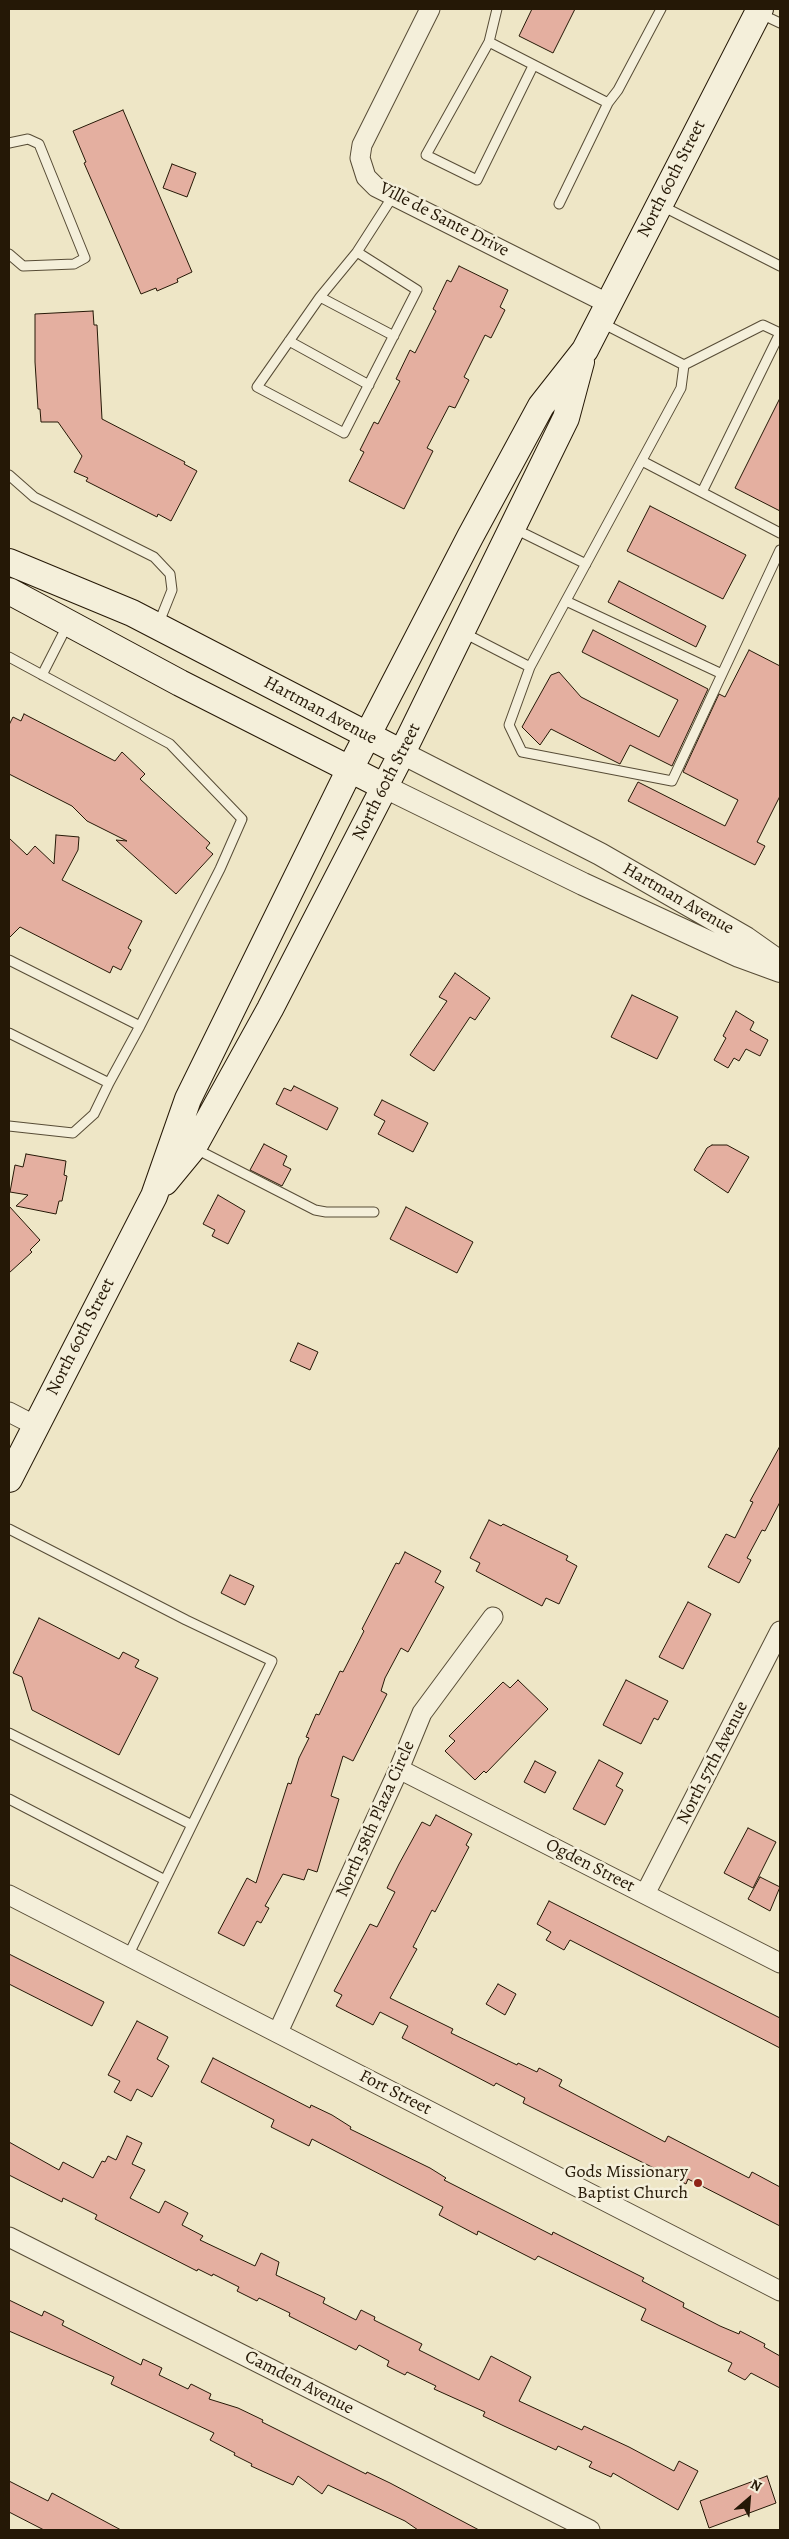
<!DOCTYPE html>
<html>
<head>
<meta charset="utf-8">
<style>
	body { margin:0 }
	#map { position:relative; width:789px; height:2539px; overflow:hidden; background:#eee6c6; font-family:Alegreya,serif }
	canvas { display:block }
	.frame { position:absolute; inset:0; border:10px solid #251806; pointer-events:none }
	.north { position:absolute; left:724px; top:2474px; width:50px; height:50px; -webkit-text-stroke:4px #f4efda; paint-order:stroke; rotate:27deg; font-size:14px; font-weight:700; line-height:20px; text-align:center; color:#251806 }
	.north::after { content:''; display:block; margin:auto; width:18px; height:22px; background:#251806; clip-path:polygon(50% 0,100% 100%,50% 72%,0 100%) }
</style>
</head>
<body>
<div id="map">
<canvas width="789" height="2539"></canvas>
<div class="frame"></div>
<div class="north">N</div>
</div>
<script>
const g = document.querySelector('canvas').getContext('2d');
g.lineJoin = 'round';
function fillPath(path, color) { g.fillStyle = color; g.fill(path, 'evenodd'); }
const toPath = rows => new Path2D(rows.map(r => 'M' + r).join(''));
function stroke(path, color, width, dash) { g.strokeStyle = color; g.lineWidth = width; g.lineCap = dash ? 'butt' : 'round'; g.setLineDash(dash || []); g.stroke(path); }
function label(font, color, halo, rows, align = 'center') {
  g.font = font + ' Alegreya,serif'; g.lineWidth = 5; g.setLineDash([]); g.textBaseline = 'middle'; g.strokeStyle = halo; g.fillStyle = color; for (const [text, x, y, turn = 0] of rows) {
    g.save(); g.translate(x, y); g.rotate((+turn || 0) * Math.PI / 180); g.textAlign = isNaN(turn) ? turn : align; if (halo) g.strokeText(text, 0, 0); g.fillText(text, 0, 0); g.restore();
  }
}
const building = toPath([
	[532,9,575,9,553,53,519,36,532,9],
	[123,110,192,272,177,279,178,282,157,291,156,288,141,294,84,163,86,162,73,131,123,110],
	[172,164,196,173,187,197,163,188,172,164],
	[459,266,508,290,500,307,505,310,491,338,485,335,464,377,469,380,455,408,449,406,427,448,433,451,404,509,349,481,364,452,360,450,374,422,378,424,400,381,396,379,410,350,415,353,436,311,433,309,447,280,451,282,459,266],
	[93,311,94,325,97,325,102,419,185,462,184,464,197,471,171,521,158,514,157,517,86,481,88,478,74,472,82,456,58,422,41,422,40,409,38,409,35,362,35,314,93,311],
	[780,398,780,511,735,488,780,398],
	[650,506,746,555,723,599,627,551,650,506],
	[619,581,706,626,696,647,608,602,619,581],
	[593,630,708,689,672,766,630,745,620,764,551,729,540,745,522,727,551,675,559,672,581,697,659,737,678,700,582,652,593,630],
	[749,650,780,666,780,796,757,842,765,846,755,865,628,801,638,782,725,826,738,800,683,772,719,694,725,697,749,650],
	[24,714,115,761,122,752,145,774,140,779,210,843,206,848,213,854,176,894,116,840,127,841,87,821,72,806,9,774,9,725,13,717,21,721,24,714],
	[56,835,79,837,78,850,62,880,142,921,128,948,131,950,121,970,113,966,110,973,20,927,9,938,9,838,27,855,35,846,54,864,56,835],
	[455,973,490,998,475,1020,470,1017,434,1071,410,1055,447,1001,439,997,455,973],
	[632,995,678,1017,657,1059,611,1037,632,995],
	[736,1011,754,1022,750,1030,768,1040,760,1056,746,1049,739,1061,734,1058,728,1068,714,1060,726,1038,723,1036,736,1011],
	[294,1086,338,1108,327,1130,276,1104,284,1088,291,1091,294,1086],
	[382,1100,428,1123,413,1152,378,1134,385,1121,374,1115,382,1100],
	[264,1144,287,1156,283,1165,291,1169,282,1186,250,1170,264,1144],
	[712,1145,727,1145,749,1157,728,1193,694,1170,707,1148,712,1145],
	[26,1154,66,1161,64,1175,67,1176,62,1201,59,1201,56,1214,16,1206,28,1195,10,1192,15,1165,23,1167,26,1154],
	[218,1195,245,1211,228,1244,212,1236,215,1230,203,1224,218,1195],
	[9,1206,40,1240,30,1250,32,1252,9,1273,9,1206],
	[406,1207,473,1242,457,1273,390,1239,406,1207],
	[298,1343,318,1352,310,1370,290,1361,298,1343],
	[780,1446,780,1502,765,1531,762,1530,747,1558,751,1560,739,1583,708,1567,726,1534,735,1538,753,1502,750,1501,780,1446],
	[489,1520,501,1526,503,1524,568,1556,566,1560,577,1566,559,1604,546,1598,542,1606,476,1571,480,1563,470,1558,489,1520],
	[405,1552,441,1571,435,1582,444,1587,408,1652,401,1648,385,1678,381,1691,387,1694,353,1761,343,1756,331,1796,339,1799,317,1872,308,1869,304,1880,283,1874,265,1906,269,1908,261,1923,257,1921,244,1946,218,1933,247,1878,256,1883,288,1783,291,1784,299,1758,309,1738,306,1737,316,1714,319,1715,340,1671,343,1672,364,1631,362,1629,396,1563,399,1564,405,1552],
	[230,1575,254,1586,245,1605,221,1593,230,1575],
	[688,1602,711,1614,683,1669,659,1657,688,1602],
	[39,1618,119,1659,123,1652,139,1660,135,1667,158,1678,119,1755,32,1710,22,1677,13,1673,39,1618],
	[518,1680,548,1709,486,1773,484,1771,475,1780,445,1751,455,1741,449,1736,503,1682,510,1688,518,1680],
	[626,1680,668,1701,658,1720,654,1718,641,1744,603,1725,626,1680],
	[599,1760,623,1773,616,1786,623,1790,605,1825,573,1809,599,1760],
	[535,1761,556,1772,545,1793,524,1782,535,1761],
	[436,1815,472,1834,466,1845,469,1847,435,1912,432,1910,413,1947,417,1949,390,1998,453,2029,451,2033,517,2065,518,2063,537,2072,539,2068,562,2080,559,2086,665,2142,668,2136,749,2178,752,2172,780,2187,780,2226,688,2179,686,2184,523,2103,525,2098,496,2083,494,2086,402,2038,408,2026,380,2012,373,2025,336,2006,342,1995,334,1991,370,1924,377,1927,395,1892,387,1888,399,1864,422,1822,430,1826,436,1815],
	[748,1828,776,1842,753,1888,724,1873,748,1828],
	[760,1877,780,1887,770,1911,748,1899,760,1877],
	[549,1901,780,2018,780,2048,570,1940,564,1950,546,1940,551,1932,537,1924,549,1901],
	[9,1954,104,2002,92,2026,9,1984,9,1954],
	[498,1984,516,1994,505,2015,486,2004,498,1984],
	[137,2021,168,2037,157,2059,169,2066,152,2097,137,2089,131,2101,114,2092,120,2081,108,2075,137,2021],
	[213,2058,310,2108,311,2105,332,2115,351,2127,350,2129,430,2168,446,2178,444,2180,552,2235,553,2232,644,2278,642,2281,684,2303,683,2307,720,2326,739,2334,740,2331,765,2344,764,2347,780,2356,780,2388,751,2373,745,2380,728,2371,732,2363,641,2320,646,2309,538,2256,535,2260,478,2231,477,2235,439,2215,443,2207,312,2139,309,2146,271,2127,274,2120,201,2082,213,2058],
	[127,2136,142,2143,132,2164,145,2170,130,2198,159,2213,165,2201,188,2213,182,2225,203,2236,200,2240,255,2266,261,2253,279,2262,276,2275,325,2298,323,2303,356,2320,361,2310,375,2317,374,2320,422,2344,419,2350,479,2380,491,2356,531,2377,519,2401,582,2430,584,2426,629,2447,674,2471,679,2461,698,2471,678,2510,613,2473,611,2477,589,2467,592,2462,558,2446,556,2450,504,2426,483,2416,485,2412,434,2389,436,2386,407,2372,405,2375,387,2366,389,2361,359,2345,356,2350,289,2316,290,2313,259,2298,257,2301,237,2291,239,2287,213,2274,212,2276,198,2269,197,2271,95,2219,97,2215,63,2198,62,2202,9,2175,9,2142,59,2170,63,2162,93,2178,102,2161,105,2162,108,2156,116,2160,127,2136],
	[9,2300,42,2316,44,2311,64,2321,62,2325,141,2365,143,2359,162,2368,159,2375,188,2389,191,2384,211,2394,209,2399,238,2408,263,2420,262,2422,366,2474,367,2472,390,2483,479,2530,418,2530,405,2521,328,2485,322,2494,298,2476,293,2485,251,2466,252,2464,234,2455,235,2453,210,2440,214,2433,111,2384,114,2377,9,2331,9,2300],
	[767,2476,776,2503,709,2528,700,2501,767,2476],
	[9,2481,48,2501,52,2493,121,2530,44,2530,9,2512,9,2481]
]);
fillPath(building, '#e4afa0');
stroke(building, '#251806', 1);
const service = toPath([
	[497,9,489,42,608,103,618,90,661,9],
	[761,14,780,23],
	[489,42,426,155,477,180,533,66],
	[9,143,28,139,39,144,85,258,74,264,23,266,9,254],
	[559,204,608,103],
	[662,206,780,266],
	[357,252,417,290,344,433,257,387,320,297,357,252,393,196],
	[320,297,394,336],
	[289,341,369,385],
	[684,365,763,325,780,333],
	[642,461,780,533],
	[9,475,34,497,154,557,170,574,172,590,158,625],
	[702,492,780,333],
	[515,529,586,564],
	[566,601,722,674],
	[464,633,530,667,681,388,684,365,602,323],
	[9,657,170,744,242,819,220,869,140,1026,9,960],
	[530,667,509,725,522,752,672,781,780,550],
	[42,675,68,624],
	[9,1033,109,1083,94,1114,73,1133,9,1126],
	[109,1083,140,1026],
	[196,1149,315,1210,326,1212,374,1212],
	[9,1529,186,1620,272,1661,128,1956],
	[9,1733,192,1825],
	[9,1799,165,1880]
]);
const minor = toPath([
	[430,9,362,145,360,158,366,177,376,187,609,304],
	[9,1412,36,1426],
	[399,1769,780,1963],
	[645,1894,780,1631],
	[9,1895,780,2291],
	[278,2032,399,1769,422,1713,493,1617],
	[9,2237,590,2530]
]);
const tertiary = toPath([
	[402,753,600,854,746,938,780,962],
	[385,787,583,884,739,956,780,971]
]);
const secondary = toPath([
	[9,562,132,613,402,753],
	[9,591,180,683,385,787],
	[165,1182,193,1148,270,1009,402,753,566,418,581,362],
	[9,1479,154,1196,188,1099,350,769,470,537,541,406,585,350,760,9]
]);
stroke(service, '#574c36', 11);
stroke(minor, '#574c36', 21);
stroke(tertiary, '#574c36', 24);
stroke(secondary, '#251806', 28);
stroke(service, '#f4efda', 9);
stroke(minor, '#f4efda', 19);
stroke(tertiary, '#f4efda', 22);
stroke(secondary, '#f4efda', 26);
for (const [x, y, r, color] of [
	[698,2183,5,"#8f2418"]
]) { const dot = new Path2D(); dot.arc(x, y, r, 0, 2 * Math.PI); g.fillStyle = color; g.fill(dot); stroke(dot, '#f4efda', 2); }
label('18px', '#251806', '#f4efda', [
	["North 60th Street",672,179,-63],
	["Ville de Sante Drive",444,220,27],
	["Hartman Avenue",320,711,28],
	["North 60th Street",387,782,-63],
	["Hartman Avenue",678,899,30],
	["North 60th Street",81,1337,-63],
	["North 57th Avenue",713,1763,-63],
	["North 58th Plaza Circle",376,1819,-66],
	["Ogden Street",590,1866,27],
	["Fort Street",395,2093,27],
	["Camden Avenue",299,2383,27]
]);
label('18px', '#251806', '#f4efda', [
	["Gods Missionary",688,2173],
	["Baptist Church",688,2194]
], 'right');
</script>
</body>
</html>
